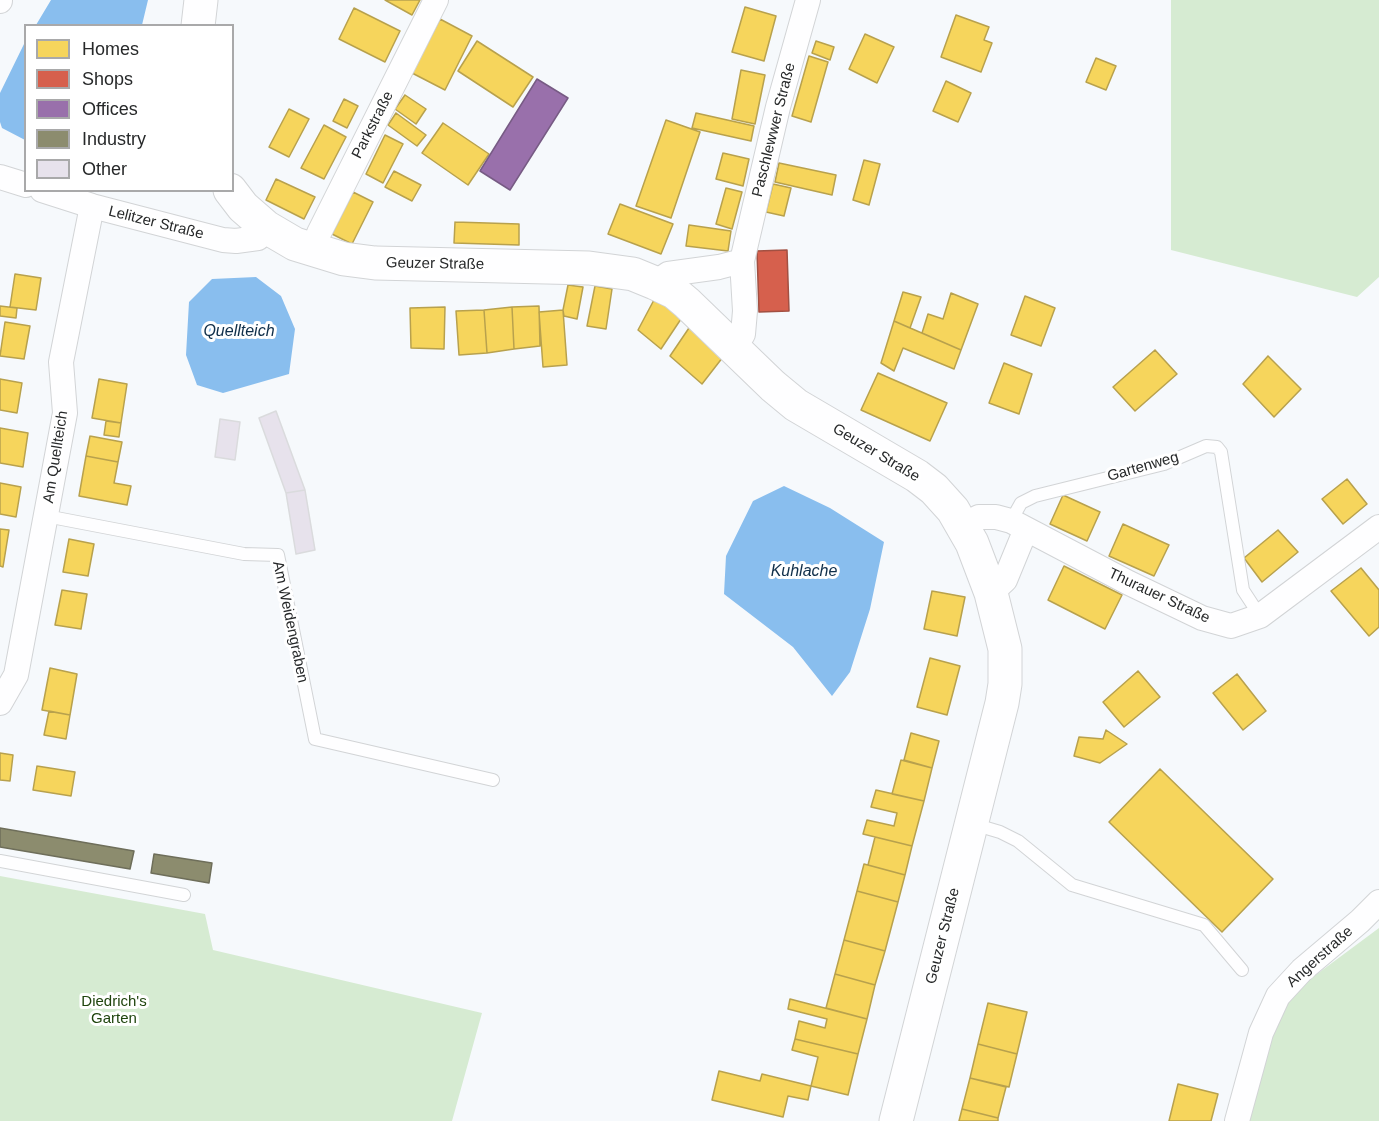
<!DOCTYPE html>
<html>
<head>
<meta charset="utf-8">
<style>
	body { margin:0 }
	#map { position:relative; width:1379px; height:1121px; overflow:hidden; background:#f6f9fc; font-family:Arial,sans-serif }
	canvas { display:block }
	.legend { position:absolute; left:24px; top:24px; width:210px; height:168px; box-sizing:border-box; background:#fff; border:2px solid #a9a9aa; margin:0; padding:8px 10px; list-style:none; font-size:18px; color:#27292a }
	.legend li { display:flex; align-items:center; gap:12px; height:30px }
	.legend b { width:30px; border:2px solid #a9a9aa }
</style>
</head>
<body>
<div id="map">
<canvas width="1379" height="1121"></canvas>
<ul class="legend">
<li><b style="height:16px;background:#f6d55c"></b>Homes</li>
<li><b style="height:16px;background:#d6604d"></b>Shops</li>
<li><b style="height:16px;background:#9970ab"></b>Offices</li>
<li><b style="height:16px;background:#8c8c6e"></b>Industry</li>
<li><b style="height:16px;background:#e7e2ec"></b>Other</li>
</ul>
</div>
<script>
const g = document.querySelector('canvas').getContext('2d');
g.lineJoin = 'round';
function fillPath(path, color) { g.fillStyle = color; g.fill(path, 'evenodd'); }
const toPath = rows => new Path2D(rows.map(r => 'M' + r).join(''));
function stroke(path, color, width, dash) { g.strokeStyle = color; g.lineWidth = width; g.lineCap = dash ? 'butt' : 'round'; g.setLineDash(dash || []); g.stroke(path); }
function label(font, color, halo, rows, align = 'center') {
  g.font = font + ' Arial,sans-serif'; g.lineWidth = 6; g.setLineDash([]); g.textBaseline = 'middle'; g.strokeStyle = halo; g.fillStyle = color; for (const [text, x, y, turn = 0] of rows) {
    g.save(); g.translate(x, y); g.rotate((+turn || 0) * Math.PI / 180); g.textAlign = isNaN(turn) ? turn : align; if (halo) g.strokeText(text, 0, 0); g.fillText(text, 0, 0); g.restore();
  }
}
fillPath(toPath([
	[1171,0,1379,0,1379,277,1357,297,1171,250],
	[0,876,205,914,213,950,482,1013,452,1121,0,1121],
	[1379,928,1379,1121,1247,1121,1282,1000]
]), '#d6ebd2');
fillPath(toPath([
	[51,0,148,0,142,25,36,25],
	[25,42,25,140,2,128,0,122,0,93],
	[256,277,281,296,295,329,289,374,223,393,197,385,186,355,189,302,212,279],
	[784,486,830,508,884,542,870,609,850,672,832,696,793,647,724,594,726,556,753,501]
]), '#89beee');
const homes = toPath([
	[385,0,420,0,412,15,385,0],
	[745,7,776,16,764,61,732,52,745,7],
	[354,8,400,31,385,62,339,39,354,8],
	[956,15,989,27,984,40,992,43,981,72,941,57,956,15],
	[440,19,472,36,445,90,412,73,440,19],
	[865,34,894,47,877,83,849,69,865,34],
	[477,41,533,77,513,107,458,71,477,41],
	[816,41,834,47,830,60,812,53,816,41],
	[809,56,828,62,811,122,792,116,809,56],
	[1096,58,1116,66,1106,90,1086,82,1096,58],
	[741,70,765,75,755,124,732,119,741,70],
	[946,81,971,93,958,122,933,111,946,81],
	[405,95,426,109,416,124,395,109,405,95],
	[344,99,358,106,347,128,333,121,344,99],
	[289,109,309,119,289,157,269,147,289,109],
	[396,113,426,135,417,146,388,125,396,113],
	[696,113,754,126,751,141,692,128,696,113],
	[666,120,700,132,671,218,636,206,666,120],
	[443,123,489,154,468,185,422,153,443,123],
	[324,125,346,137,324,179,301,168,324,125],
	[385,135,403,144,383,183,366,174,385,135],
	[723,153,749,159,743,186,716,179,723,153],
	[864,160,880,164,869,205,853,200,864,160],
	[779,163,836,175,832,195,775,182,779,163],
	[394,171,421,185,412,201,385,187,394,171],
	[276,179,315,197,304,219,266,200,276,179],
	[773,184,791,188,784,216,766,212,773,184],
	[726,188,742,192,732,229,716,224,726,188],
	[353,192,373,202,352,244,332,234,353,192],
	[620,204,673,224,661,254,608,234,620,204],
	[455,222,519,224,519,245,454,243,455,222],
	[689,225,731,231,728,251,686,246,689,225],
	[15,274,41,278,36,310,10,307,15,274],
	[568,285,583,287,577,319,564,316,563,310,568,285],
	[595,286,612,289,606,329,587,326,595,286],
	[903,292,921,297,910,328,894,321,903,292],
	[951,293,978,304,961,350,922,333,928,314,943,319,951,293],
	[1025,296,1055,308,1041,346,1011,335,1025,296],
	[655,298,683,316,661,349,638,330,655,298],
	[0,306,17,308,16,318,0,316,0,306],
	[539,306,540,346,514,349,512,307,539,306],
	[445,307,444,349,411,348,410,308,445,307],
	[512,307,514,349,487,353,484,310,512,307],
	[484,310,487,353,459,355,456,311,484,310],
	[563,310,567,365,543,367,539,312,563,310],
	[894,321,961,350,954,369,903,348,894,371,881,363,894,321],
	[5,322,30,326,24,359,0,356,5,322],
	[691,325,723,357,702,384,670,356,691,325],
	[1155,350,1177,374,1135,411,1113,387,1155,350],
	[1268,356,1301,389,1274,417,1243,384,1268,356],
	[1004,363,1032,374,1019,414,989,403,1004,363],
	[878,373,947,403,930,441,861,410,878,373],
	[0,379,22,383,17,413,0,410,0,379],
	[99,379,127,384,121,423,92,418,99,379],
	[106,421,121,423,119,437,104,435,106,421],
	[0,428,28,433,23,467,0,463,0,428],
	[90,436,122,442,118,462,86,456,90,436],
	[86,456,118,462,114,483,131,486,127,505,79,496,86,456],
	[1347,479,1367,504,1343,524,1322,499,1347,479],
	[0,483,21,487,16,517,0,514,0,483],
	[1063,495,1100,512,1087,541,1050,524,1063,495],
	[1123,524,1169,545,1154,576,1109,556,1123,524],
	[0,529,9,530,3,567,0,566,0,529],
	[1278,530,1298,552,1262,582,1244,558,1278,530],
	[69,539,94,544,88,576,63,572,69,539],
	[1064,566,1122,595,1105,629,1048,600,1064,566],
	[1361,568,1379,590,1379,627,1369,636,1331,591,1361,568],
	[62,590,87,594,81,629,55,625,62,590],
	[932,591,965,597,957,636,924,629,932,591],
	[930,658,960,666,947,715,917,707,930,658],
	[50,668,77,674,70,715,42,710,50,668],
	[1138,671,1160,697,1124,727,1103,702,1138,671],
	[1237,674,1266,711,1243,730,1213,693,1237,674],
	[49,711,70,715,66,739,44,735,49,711],
	[1106,730,1127,744,1100,763,1074,756,1079,737,1103,739,1106,730],
	[911,733,939,741,932,768,904,760,911,733],
	[0,753,13,755,10,781,0,780,0,753],
	[901,760,932,768,924,801,892,794,901,760],
	[37,766,75,772,71,796,33,790,37,766],
	[1160,769,1273,879,1222,932,1109,822,1160,769],
	[876,790,924,801,912,846,863,834,867,820,894,826,897,813,871,807,876,790],
	[875,837,912,846,905,875,868,865,875,837],
	[864,864,905,875,898,902,857,891,864,864],
	[857,891,898,902,885,951,844,940,857,891],
	[844,940,885,951,875,985,835,974,844,940],
	[835,974,875,985,867,1019,826,1008,835,974],
	[790,999,867,1019,858,1054,795,1039,799,1021,825,1028,827,1019,788,1009,790,999],
	[988,1003,1027,1012,1017,1054,978,1044,988,1003],
	[795,1039,858,1054,848,1095,811,1086,818,1057,792,1050,795,1039],
	[978,1044,1017,1054,1009,1087,970,1078,978,1044],
	[719,1071,760,1081,762,1074,811,1086,808,1100,788,1096,783,1117,712,1100,719,1071],
	[970,1078,1006,1087,998,1118,962,1109,970,1078],
	[1178,1084,1218,1094,1211,1121,1169,1121,1178,1084],
	[962,1109,998,1118,998,1121,959,1121,962,1109]
]);
fillPath(homes, '#f6d55c');
stroke(homes, '#b8a14d', 1.5);
const shops = toPath([
	[787,250,789,311,759,312,757,251,787,250]
]);
fillPath(shops, '#d6604d');
stroke(shops, '#a25042', 1.5);
const offices = toPath([
	[537,79,568,98,510,190,480,171,537,79]
]);
fillPath(offices, '#9970ab');
stroke(offices, '#775b84', 1.5);
const industry = toPath([
	[0,828,134,851,130,869,0,847,0,828],
	[154,854,212,863,209,883,151,873,154,854]
]);
fillPath(industry, '#8c8c6e');
stroke(industry, '#6e6e5a', 1.5);
const building = toPath([
	[276,411,305,490,286,493,259,418,276,411],
	[220,419,240,422,235,460,215,457,220,419],
	[305,490,315,550,296,554,286,493,305,490]
]);
fillPath(building, '#e7e2ec');
stroke(building, '#dadbdd', 1.5);
const service = toPath([
	[46,516,244,554,278,555,315,739,493,780],
	[1011,521,1021,503,1035,496,1164,464,1206,446,1217,447,1221,452,1243,590,1260,616],
	[973,824,1000,832,1018,841,1072,885,1204,925,1242,970],
	[0,861,184,895]
]);
const minor = toPath([
	[0,1,0,0],
	[0,177,26,185],
	[42,190,92,206,223,240,236,241,258,238,266,227],
	[313,250,319,233,436,0],
	[655,283,668,274,719,267,742,261,778,107,808,0],
	[734,349,743,334,745,311,742,261],
	[963,525,979,517,996,517,1011,521,1129,583,1202,618,1231,626,1260,616,1379,527],
	[991,593,1005,580,1026,529],
	[0,703,16,675,65,413,61,362,92,206],
	[1237,1121,1261,1033,1278,996,1302,970,1360,921,1379,902]
]);
const secondary = toPath([
	[198,26,201,0],
	[230,190,243,207,266,227,295,244,344,259,375,263,589,268,633,274,655,283,674,292,687,303,773,386,796,405,917,476,934,489,953,510,972,543,991,593,1005,649,1005,684,1002,703,896,1121]
]);
stroke(service, '#d2d4d6', 14);
stroke(minor, '#d2d4d6', 26);
stroke(secondary, '#d2d4d6', 35);
stroke(service, '#fefeff', 12);
stroke(minor, '#fefeff', 24);
stroke(secondary, '#fefeff', 33);
label('15px', '#27292a', '#fff', [
	["Parkstraße",373,125,-63],
	["Paschlewwer Straße",774,130,-76],
	["Lelitzer Straße",156,223,14],
	["Geuzer Straße",435,264,1],
	["Geuzer Straße",876,453,31],
	["Am Quellteich",56,457,-81],
	["Gartenweg",1143,467,-16],
	["Thurauer Straße",1159,596,25],
	["Am Weidengraben",290,622,78],
	["Geuzer Straße",943,936,-76],
	["Angerstraße",1320,957,-42]
]);
label('15px', '#1f440d', '#fff', [
	["Diedrich's",114,1002],
	["Garten",114,1019]
]);
label('italic 16px', '#102f4a', '#fff', [
	["Quellteich",239,332],
	["Kuhlache",804,572]
]);
</script>
</body>
</html>
